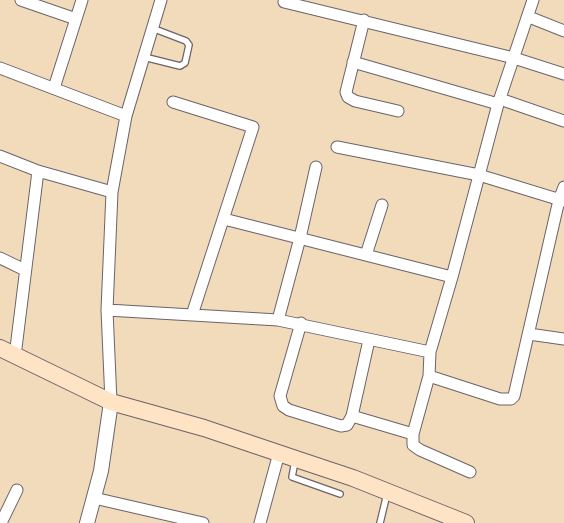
<!DOCTYPE html>
<html>
<head>
<meta charset="utf-8">
<style>
	body { margin:0 }
	canvas { display:block; background:#f2dbbb }
</style>
</head>
<body>
<canvas width="564" height="523"></canvas>
<script>
const g = document.querySelector('canvas').getContext('2d');
g.lineJoin = 'round';
const toPath = rows => new Path2D(rows.map(r => 'M' + r).join(''));
function stroke(path, color, width, dash) { g.strokeStyle = color; g.lineWidth = width; g.lineCap = dash ? 'butt' : 'round'; g.setLineDash(dash || []); g.stroke(path); }
const service = toPath([
	[144,57,180,66,185,63,189,45,186,41,152,28],
	[295,461,292,477,340,494],
	[380,523,387,494]
]);
const minor = toPath([
	[21,0,76,19],
	[284,2,514,58,564,74],
	[529,17,564,31],
	[364,20,346,92,348,97,355,101,398,111],
	[353,62,498,104],
	[0,68,126,116],
	[54,88,82,0],
	[500,99,564,121],
	[173,102,253,127,192,315],
	[337,147,479,175,564,201],
	[0,156,38,171],
	[224,219,452,277],
	[366,255,382,205],
	[0,258,25,270],
	[107,310,278,320,430,352,452,277,498,104,533,0],
	[278,320,300,238,316,167],
	[301,323,280,396,283,406,289,410,341,426,347,425,352,416,369,340],
	[529,334,564,339],
	[430,352,429,376,500,399,511,399,514,396,559,200,564,187],
	[15,356,38,171,112,192],
	[429,376,413,434,413,445,420,450,470,472],
	[111,402,107,310,112,192,126,116,161,0],
	[352,416,413,434],
	[94,498,203,523],
	[1,523,17,490],
	[260,523,279,453]
]);
const tertiary = toPath([
	[87,523,101,471,111,402]
]);
const secondary = toPath([
	[0,348,111,402,204,428,296,459,353,478,466,523]
]);
stroke(service, '#6b6368', 8);
stroke(minor, '#6b6368', 13);
stroke(tertiary, '#6b6368', 16);
stroke(secondary, '#6b6368', 18);
stroke(service, '#fff', 5.5);
stroke(minor, '#fff', 11);
stroke(tertiary, '#fff', 14);
stroke(secondary, '#fee4c5', 16);
</script>
</body>
</html>
